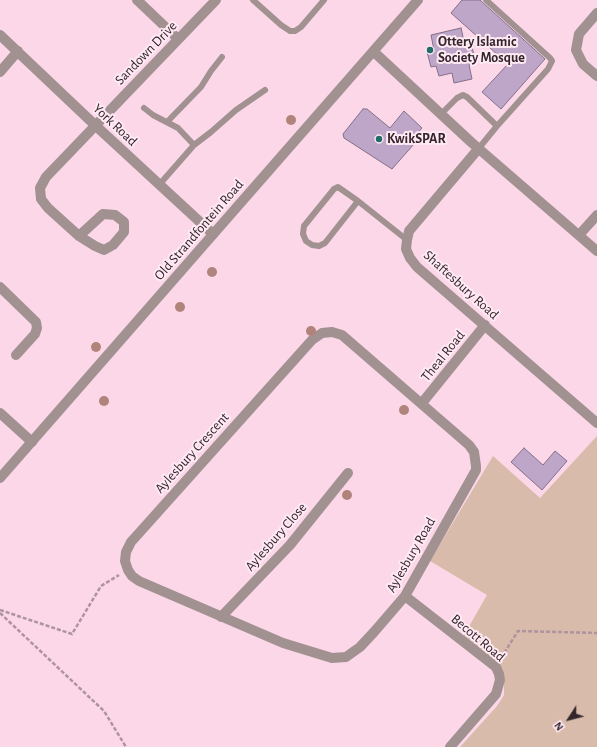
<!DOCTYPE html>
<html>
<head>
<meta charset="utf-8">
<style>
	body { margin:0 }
	#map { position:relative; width:597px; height:747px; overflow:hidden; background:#fbd7e8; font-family:"Alegreya Sans",sans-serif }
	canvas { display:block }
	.north { position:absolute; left:549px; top:699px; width:40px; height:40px; -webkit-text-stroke:3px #ffe9f3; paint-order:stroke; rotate:234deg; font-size:11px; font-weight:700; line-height:16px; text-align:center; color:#32252b }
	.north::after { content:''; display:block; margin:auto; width:14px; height:18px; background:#32252b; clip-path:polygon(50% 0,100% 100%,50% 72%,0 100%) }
</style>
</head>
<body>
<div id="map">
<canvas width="597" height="747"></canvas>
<div class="north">N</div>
</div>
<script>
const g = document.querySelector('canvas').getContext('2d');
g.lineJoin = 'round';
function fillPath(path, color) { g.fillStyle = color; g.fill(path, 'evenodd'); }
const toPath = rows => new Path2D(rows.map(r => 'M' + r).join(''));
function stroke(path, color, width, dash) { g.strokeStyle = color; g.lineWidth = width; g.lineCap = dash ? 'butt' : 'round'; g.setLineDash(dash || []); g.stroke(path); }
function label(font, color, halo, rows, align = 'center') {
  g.font = font + ' "Alegreya Sans",sans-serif'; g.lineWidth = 4; g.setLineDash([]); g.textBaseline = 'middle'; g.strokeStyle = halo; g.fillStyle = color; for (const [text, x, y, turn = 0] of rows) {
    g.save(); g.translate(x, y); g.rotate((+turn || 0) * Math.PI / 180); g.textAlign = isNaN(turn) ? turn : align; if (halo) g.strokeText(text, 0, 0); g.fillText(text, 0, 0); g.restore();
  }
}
fillPath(toPath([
	[597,436,597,747,460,747,497,706,504,695,504,679,463,637,487,595,430,561,493,456,540,498]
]), '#d9bbab');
const building = toPath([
	[462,0,480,0,545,59,501,109,482,92,508,64,451,13,462,0],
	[461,28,464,41,470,39,476,63,469,65,472,79,454,83,452,73,439,76,436,66,431,67,427,52,434,50,431,35,461,28],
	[363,109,367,109,390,128,404,111,422,128,410,141,414,144,392,169,344,138,343,134,363,109],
	[524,448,543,465,555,451,567,461,542,490,511,462,524,448]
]);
fillPath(building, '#bea6c8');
stroke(building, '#826f8a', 1);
stroke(toPath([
	[0,610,72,634,101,586,119,575],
	[0,613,104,711,126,747],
	[501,658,518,631,597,633]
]), '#ae93a0', 2.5, [4, 2]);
stroke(toPath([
	[253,0,281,25,290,31,295,31,301,27,324,0],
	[144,108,153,115,178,128,194,145,159,185],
	[441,114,457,98,463,95,467,97,497,126],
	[167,122,201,87,211,71,222,57],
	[194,145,211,132,236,110,265,90],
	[479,148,497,126,548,69,552,61,550,58,486,0],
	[358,201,325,243,319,246,312,245,306,241,303,234,304,226,334,189,338,187,358,201,407,240]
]), '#a29191', 6);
stroke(toPath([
	[137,0,178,39],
	[597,13,579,34,576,50,583,64,597,76],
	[0,35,96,126,213,234],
	[374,52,471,142,597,251],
	[0,72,18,51],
	[479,148,409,231,407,240,406,249,410,258,417,267,597,423],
	[579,235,597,215],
	[79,236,103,214,115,215,124,222,124,232,113,245,104,250,95,246,79,236,48,208,41,199,40,188,46,177,216,0],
	[0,287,36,322,37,328,35,334,16,355],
	[332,332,342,335,469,445,474,452,476,466,476,470,405,596,374,632,360,647,346,657,332,658,283,643,139,581,132,576,128,570,125,561,126,552,131,542,312,340,322,333,332,332],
	[422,403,485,325],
	[0,413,32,442],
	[405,596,496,667,499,674,500,680,496,694,450,747],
	[221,617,290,545,348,473]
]), '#a29191', 10);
stroke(toPath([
	[0,478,418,0]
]), '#a29191', 10);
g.fillStyle = '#b1847b';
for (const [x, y] of [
	[291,120],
	[212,272],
	[180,307],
	[311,331],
	[96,347],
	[104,401],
	[404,410],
	[347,495]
]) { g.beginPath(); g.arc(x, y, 5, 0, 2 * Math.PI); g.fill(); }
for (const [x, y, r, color] of [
	[430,50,4,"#226d6a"],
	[379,139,4,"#226d6a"]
]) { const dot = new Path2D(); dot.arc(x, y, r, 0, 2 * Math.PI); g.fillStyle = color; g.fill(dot); stroke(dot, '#ffe9f3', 1.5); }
label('bold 14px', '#32252b', '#ffe9f3', [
	["Ottery Islamic",438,42],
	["Society Mosque",438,58],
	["KwikSPAR",387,139]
], 'left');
label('14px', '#32252b', '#ffe9f3', [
	["Sandown Drive",146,53,-46],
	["York Road",115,125,43],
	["Old Strandfontein Road",199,230,-49],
	["Shaftesbury Road",461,285,42],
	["Theal Road",443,356,-51],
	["Aylesbury Crescent",192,453,-48],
	["Aylesbury Close",276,537,-49],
	["Aylesbury Road",411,555,-60],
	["Becott Road",478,638,40]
]);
</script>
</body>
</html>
